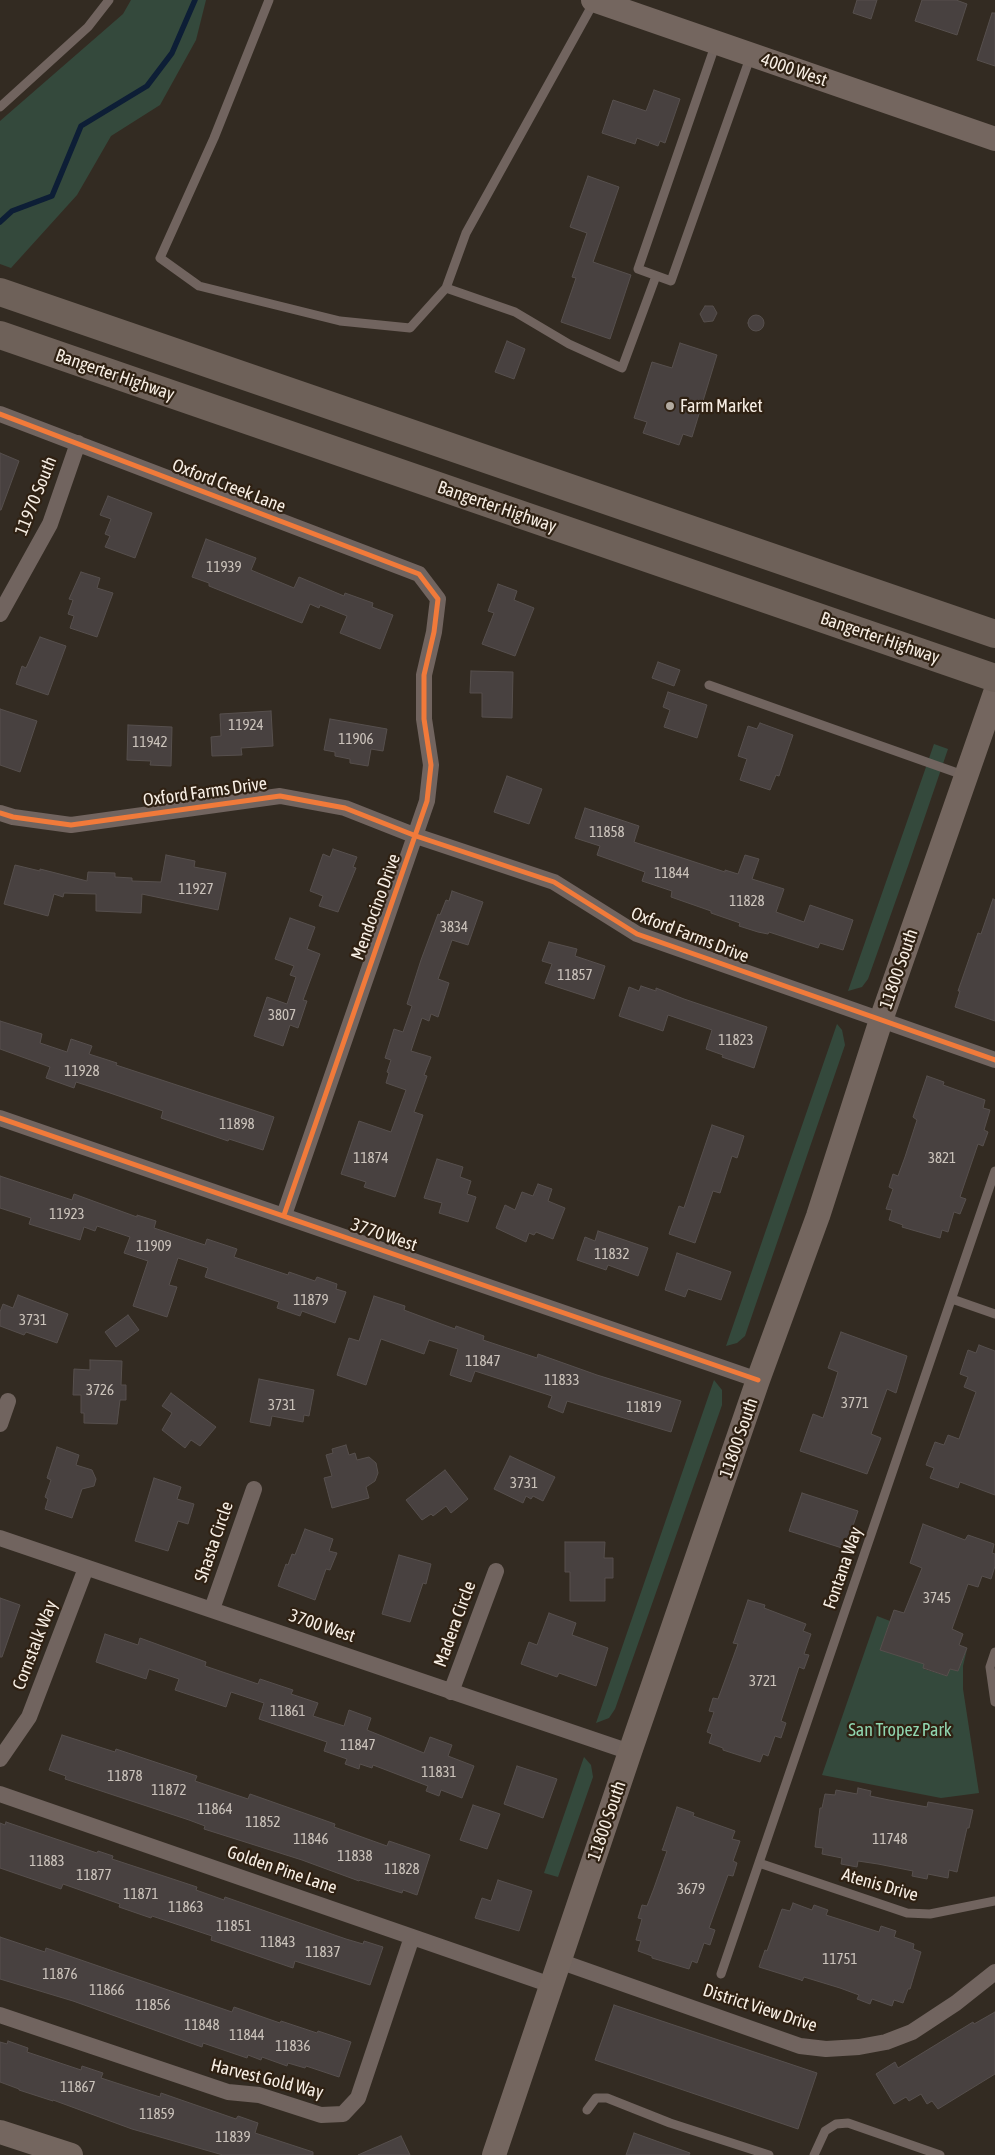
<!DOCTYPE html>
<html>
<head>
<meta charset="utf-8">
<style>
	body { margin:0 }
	canvas { display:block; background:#332b22 }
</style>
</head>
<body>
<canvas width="995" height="2155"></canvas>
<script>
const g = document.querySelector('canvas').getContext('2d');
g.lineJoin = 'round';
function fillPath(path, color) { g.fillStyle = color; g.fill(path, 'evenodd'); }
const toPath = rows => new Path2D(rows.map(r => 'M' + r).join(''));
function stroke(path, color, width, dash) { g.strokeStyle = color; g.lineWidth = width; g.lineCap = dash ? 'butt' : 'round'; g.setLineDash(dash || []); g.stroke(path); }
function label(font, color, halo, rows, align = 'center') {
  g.font = font + ' "Asap Condensed",sans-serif'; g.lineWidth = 4.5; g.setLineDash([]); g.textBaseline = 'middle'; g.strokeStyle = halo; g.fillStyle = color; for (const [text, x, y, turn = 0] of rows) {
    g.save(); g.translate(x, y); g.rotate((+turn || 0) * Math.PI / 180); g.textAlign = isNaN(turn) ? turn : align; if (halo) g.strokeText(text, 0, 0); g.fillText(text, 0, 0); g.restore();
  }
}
fillPath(toPath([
	[131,0,206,0,196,40,160,105,111,136,77,195,11,268,0,264,0,121,123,14],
	[934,744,948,749,908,866,868,979,862,987,848,991],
	[837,1024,842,1030,845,1045,748,1327,745,1336,737,1343,726,1346],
	[714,1380,722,1390,722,1405,615,1709,609,1718,596,1723],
	[877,1616,890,1621,880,1650,924,1664,924,1669,947,1676,950,1669,958,1671,967,1649,963,1666,963,1689,979,1793,941,1798,822,1775],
	[584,1757,591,1765,593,1777,558,1877,544,1873]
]), '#34493c');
stroke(toPath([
	[0,222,12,211,52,196,81,126,147,86,172,53,195,0]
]), '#0d1e36', 5.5);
const building = toPath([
	[857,0,877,0,871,19,853,13,857,0],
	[922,0,956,0,967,4,957,35,915,21,922,0],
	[992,13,995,13,995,66,977,60,992,13],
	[654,90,680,99,665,143,660,141,658,146,637,138,635,144,602,133,613,100,646,111,654,90],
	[588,176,619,187,593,262,631,275,610,339,561,322,576,278,572,277,587,233,570,227,588,176],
	[705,306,713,306,717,313,713,321,704,322,700,314,705,306],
	'748 323a8 8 0 1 1 16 0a8 8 0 1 1-16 0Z',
	[507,341,525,349,514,379,495,372,507,341],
	[680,343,717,355,692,437,683,434,679,445,643,433,647,422,634,418,652,362,672,368,680,343],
	[0,453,19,461,1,510,0,510,0,453],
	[108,496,152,513,135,558,105,547,110,536,105,534,111,519,100,515,108,496],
	[206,539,256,558,251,570,294,588,299,577,344,596,345,593,373,603,372,607,393,615,380,649,340,633,347,616,320,605,319,608,310,604,302,623,209,586,209,583,192,577,206,539],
	[81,572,100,578,97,588,113,593,97,637,70,628,74,616,68,614,73,600,69,599,81,572],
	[498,584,517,591,514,600,534,608,515,656,482,644,494,613,488,611,498,584],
	[40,637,66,646,48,695,16,684,22,666,26,668,40,637],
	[658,662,680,670,674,686,652,678,658,662],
	[471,671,513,672,512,718,482,717,482,693,470,693,471,671],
	[668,692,707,705,697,738,664,727,670,710,663,707,668,692],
	[0,709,37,721,20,772,0,765,0,709],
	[271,711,273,746,241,748,242,755,212,756,211,737,221,736,220,714,271,711],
	[330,719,387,729,383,751,371,749,368,766,350,763,350,759,335,756,335,752,324,750,330,719],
	[760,723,793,735,779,776,776,775,770,790,740,780,747,759,738,756,748,726,757,729,760,723],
	[128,725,172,727,171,766,150,765,151,761,127,760,128,725],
	[507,776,542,789,529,824,494,812,507,776],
	[585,808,639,826,634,842,725,872,725,870,738,874,745,855,759,859,752,879,784,889,776,912,804,922,810,905,853,920,843,950,820,943,818,948,769,932,768,934,758,932,739,926,740,923,711,913,711,911,671,897,672,891,642,881,645,872,597,855,600,846,575,838,585,808],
	[333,849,357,857,353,867,356,868,338,912,319,906,323,896,310,891,323,854,330,857,333,849],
	[166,855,195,861,194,867,226,873,218,910,142,894,141,913,96,911,96,894,64,893,63,897,54,894,48,916,4,904,15,865,40,871,40,869,87,881,88,872,115,873,115,877,132,878,132,881,161,882,166,855],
	[452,891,483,902,468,945,452,940,438,979,449,983,438,1017,431,1014,429,1021,422,1018,411,1051,431,1057,424,1075,427,1076,414,1112,423,1115,395,1197,364,1187,366,1182,341,1174,359,1121,391,1132,406,1090,386,1083,389,1073,387,1072,391,1060,385,1058,394,1029,403,1032,412,1006,407,1004,421,960,438,914,440,915,446,900,449,901,452,891],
	[993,899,995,900,995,1021,955,1007,960,991,958,991,978,933,981,934,993,899],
	[290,918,315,927,307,949,320,954,303,1000,307,1001,298,1028,290,1025,283,1046,254,1036,267,997,287,1004,296,977,290,975,294,966,275,959,290,918],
	[549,942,577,949,575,956,605,966,594,999,545,983,552,964,542,961,549,942],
	[641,986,656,991,656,988,684,999,767,1027,754,1068,722,1057,723,1055,706,1049,712,1030,668,1015,663,1031,619,1016,629,987,639,991,641,986],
	[0,1021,42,1034,40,1043,67,1052,71,1039,92,1046,89,1054,117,1063,116,1065,274,1117,263,1150,229,1139,228,1141,161,1118,163,1111,107,1092,76,1082,74,1088,46,1078,50,1067,0,1049,0,1021],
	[927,1076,944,1082,943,1085,985,1100,983,1108,990,1110,984,1130,988,1132,983,1146,978,1144,960,1197,966,1199,960,1214,954,1212,948,1232,942,1230,940,1238,902,1227,903,1225,889,1220,892,1210,886,1209,893,1189,889,1187,893,1174,898,1176,905,1157,917,1120,913,1117,927,1076],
	[712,1125,744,1136,737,1158,732,1156,720,1193,713,1191,695,1243,669,1234,679,1206,684,1208,712,1125],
	[437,1159,463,1167,460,1177,471,1181,467,1194,476,1197,468,1222,439,1213,442,1203,424,1198,437,1159],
	[0,1176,72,1200,74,1194,137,1217,137,1215,156,1221,154,1228,205,1245,207,1239,237,1249,234,1257,288,1275,289,1272,315,1281,317,1277,337,1284,336,1289,346,1292,335,1323,302,1311,300,1316,277,1308,279,1302,205,1277,208,1268,178,1258,169,1285,177,1287,167,1317,133,1306,148,1261,124,1253,130,1237,97,1226,95,1231,84,1227,80,1240,29,1224,31,1218,0,1208,0,1176],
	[538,1184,552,1189,548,1201,565,1208,553,1239,536,1232,534,1235,529,1233,526,1242,496,1228,505,1205,515,1210,522,1192,533,1196,538,1184],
	[598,1231,648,1248,638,1276,608,1265,606,1270,577,1260,585,1237,595,1241,598,1231],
	[677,1253,731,1272,721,1300,688,1289,685,1297,665,1290,677,1253],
	[18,1295,68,1314,57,1343,26,1332,24,1335,0,1326,0,1312,3,1304,13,1308,18,1295],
	[374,1296,405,1306,404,1310,436,1322,455,1329,456,1326,484,1336,483,1340,537,1358,538,1354,597,1375,681,1401,671,1432,567,1401,563,1413,548,1407,552,1396,475,1371,471,1382,450,1375,458,1349,429,1340,424,1354,381,1339,366,1385,337,1375,349,1338,359,1341,374,1296],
	[128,1315,139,1330,116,1347,105,1332,128,1315],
	[841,1332,907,1356,896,1393,887,1389,871,1434,881,1438,867,1474,800,1451,813,1414,823,1418,833,1388,838,1372,828,1368,841,1332],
	[979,1345,995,1351,995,1495,960,1482,958,1488,930,1478,934,1468,926,1465,935,1442,944,1445,948,1435,959,1439,976,1392,964,1387,968,1377,960,1374,968,1350,976,1353,979,1345],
	[90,1360,122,1361,121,1385,126,1385,126,1400,120,1400,117,1424,84,1423,84,1413,81,1413,81,1395,73,1395,74,1369,90,1370,90,1360],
	[259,1379,314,1390,309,1416,304,1415,303,1422,272,1416,270,1426,250,1422,259,1379],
	[171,1393,216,1427,200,1446,191,1440,185,1448,162,1430,172,1413,162,1406,171,1393],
	[346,1445,349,1455,355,1453,357,1460,369,1457,376,1463,378,1473,375,1481,366,1487,369,1498,332,1508,324,1478,332,1476,326,1455,333,1453,332,1449,346,1445],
	[57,1447,79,1455,76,1465,92,1470,96,1479,94,1486,82,1489,72,1518,45,1509,48,1499,45,1497,51,1480,47,1478,57,1447],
	[510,1456,555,1477,543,1501,533,1496,531,1499,526,1496,523,1503,494,1489,510,1456],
	[445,1470,468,1499,451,1513,446,1506,433,1516,431,1514,422,1520,406,1500,445,1470],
	[154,1478,181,1487,177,1499,194,1504,188,1524,178,1521,168,1551,135,1541,154,1478],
	[802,1493,858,1511,845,1549,789,1531,802,1493],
	[923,1524,965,1540,968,1535,994,1544,992,1553,995,1554,995,1566,991,1579,982,1576,978,1587,968,1584,952,1629,963,1634,959,1645,967,1648,958,1671,950,1669,947,1676,923,1668,924,1664,880,1650,894,1610,904,1613,922,1568,910,1563,923,1524],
	[305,1529,333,1539,329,1551,337,1553,330,1570,326,1569,315,1600,278,1586,286,1564,288,1565,292,1554,295,1555,305,1529],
	[565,1542,605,1542,604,1558,613,1558,613,1578,605,1578,605,1601,570,1601,570,1572,565,1572,565,1542],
	[399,1555,431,1564,426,1584,423,1583,410,1622,382,1614,399,1555],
	[0,1598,20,1605,2,1657,0,1657,0,1598],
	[748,1600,765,1605,764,1608,806,1624,803,1631,811,1634,804,1654,809,1655,804,1669,799,1667,781,1721,786,1723,781,1738,775,1736,768,1756,763,1754,760,1762,723,1750,723,1748,709,1743,712,1734,707,1732,714,1712,709,1711,713,1698,718,1699,725,1680,738,1644,733,1643,734,1641,748,1600],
	[549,1613,576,1623,572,1635,608,1648,596,1686,559,1673,557,1677,521,1664,529,1642,537,1645,549,1613],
	[105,1634,138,1645,140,1638,206,1662,205,1666,258,1684,260,1679,293,1690,291,1694,318,1703,313,1716,344,1726,349,1710,371,1718,367,1730,424,1753,430,1737,452,1745,448,1756,474,1766,462,1798,441,1790,439,1796,426,1791,428,1786,373,1765,372,1768,360,1764,359,1769,345,1764,347,1759,324,1751,327,1742,259,1719,264,1703,231,1692,226,1707,175,1690,179,1679,149,1669,146,1679,96,1662,105,1634],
	[62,1735,115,1752,116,1749,197,1776,195,1781,248,1799,250,1794,335,1824,334,1827,387,1846,389,1841,430,1855,417,1895,403,1890,402,1893,360,1880,359,1881,302,1860,204,1829,205,1826,189,1820,65,1779,66,1776,49,1770,62,1735],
	[517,1766,557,1779,543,1818,504,1804,517,1766],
	[858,1788,871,1791,870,1796,889,1800,927,1807,928,1802,973,1810,969,1828,967,1828,957,1872,949,1870,948,1878,928,1874,927,1879,912,1876,913,1871,878,1864,858,1861,857,1867,841,1864,842,1858,822,1854,823,1848,815,1847,820,1808,822,1808,825,1794,835,1795,836,1790,857,1794,858,1788],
	[473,1805,500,1814,487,1849,460,1840,473,1805],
	[677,1807,694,1813,693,1816,735,1831,732,1839,740,1841,733,1861,737,1863,733,1876,728,1875,709,1928,715,1930,710,1945,704,1943,697,1963,692,1961,689,1969,652,1958,652,1956,638,1951,641,1941,636,1940,642,1919,638,1918,642,1905,647,1906,654,1888,667,1851,662,1850,663,1848,677,1807],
	[6,1822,97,1853,98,1851,113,1856,112,1859,197,1887,196,1890,224,1900,225,1897,346,1939,363,1944,364,1941,383,1947,370,1985,295,1961,293,1968,211,1940,212,1936,152,1916,151,1918,119,1907,120,1904,63,1884,61,1889,0,1868,0,1823,5,1825,6,1822],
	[498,1880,532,1891,519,1931,475,1918,482,1898,491,1901,498,1880],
	[793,1903,812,1910,814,1905,828,1910,826,1915,879,1932,881,1926,896,1931,894,1937,914,1944,913,1949,921,1952,910,1989,908,1989,903,2003,894,2000,892,2006,872,1999,870,2004,857,1999,859,1995,840,1988,804,1977,802,1981,801,1980,759,1967,765,1950,767,1951,782,1909,790,1911,793,1903],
	[0,1937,45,1952,46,1948,232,2012,234,2007,280,2023,281,2021,317,2033,318,2031,351,2042,339,2077,306,2066,305,2068,288,2063,287,2066,262,2057,261,2060,248,2055,247,2058,203,2043,202,2047,73,2001,0,1979,0,1937],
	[614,2005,817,2073,798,2129,595,2060,614,2005],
	[995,2012,995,2074,938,2109,932,2101,927,2104,921,2094,909,2101,906,2097,894,2104,876,2074,895,2062,898,2068,973,2022,974,2024,995,2012],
	[8,2041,28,2048,27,2052,81,2070,82,2066,103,2073,101,2078,144,2092,160,2097,161,2093,236,2119,238,2116,258,2123,255,2133,313,2152,313,2155,223,2155,132,2129,53,2100,53,2101,19,2090,19,2089,0,2082,0,2042,7,2044,8,2041],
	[634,2133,690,2153,689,2155,626,2155,634,2133],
	[401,2136,410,2155,358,2155,401,2136]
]);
fillPath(building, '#484140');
stroke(building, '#564f4d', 1);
stroke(toPath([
	[269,0,214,138,160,258,199,286,340,321,410,328,446,288,466,233,594,2],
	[716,43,638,269,671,281,751,55],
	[0,107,88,27,109,0],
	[446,288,515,312,569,344,622,368,656,276],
	[709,685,966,776],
	[952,1299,995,1314],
	[995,1652,990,1667,995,1702],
	[759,1863,907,1913,930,1914,995,1901],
	[721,1974,995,1171],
	[587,2110,596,2098,607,2098,670,2123,769,2155],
	[814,2155,825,2131,836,2124,848,2123,940,2155]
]), '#71645f', 9);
stroke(toPath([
	[0,414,419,574,438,599,434,632,424,675,424,719,431,765,427,801,284,1215],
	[0,614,50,524,78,443],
	[0,813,13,817,71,825,280,796,345,808,416,836,554,882,637,934,995,1060],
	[0,1118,758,1380],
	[0,1424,8,1401],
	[0,1538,630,1752],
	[212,1609,254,1489],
	[451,1692,496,1571],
	[0,1759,29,1717,86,1568],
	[0,1794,551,1985],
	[559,1961,800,2046,826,2049,859,2047,886,2042,912,2032,956,2003,995,1972],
	[0,2015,228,2092,259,2095,321,2115,343,2114,358,2098,412,1937]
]), '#71645f', 16);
stroke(toPath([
	[593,0,995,139],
	[0,2132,71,2155],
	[494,2155,630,1752,758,1380,818,1216,881,1020,995,693]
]), '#74665f', 24);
stroke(toPath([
	[0,292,995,634],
	[0,335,995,678]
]), '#6e6159', 28);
stroke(toPath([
	[0,414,419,574,438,599,434,632,424,675,424,719,431,765,427,801,284,1215],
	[0,813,13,817,71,825,280,796,345,808,416,836,554,882,637,934,995,1060],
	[0,1118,758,1380]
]), '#f17a3a', 5);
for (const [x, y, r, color] of [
	[670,406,5,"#b2aaa0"]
]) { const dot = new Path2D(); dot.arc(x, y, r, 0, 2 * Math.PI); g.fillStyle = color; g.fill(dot); stroke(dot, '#2f2113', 2); }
label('15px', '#cbc3bb', null, [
	["11939",224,567],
	["11924",246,725],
	["11906",356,739],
	["11942",150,742],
	["11858",607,832],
	["11844",672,873],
	["11927",196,889],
	["11828",747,901],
	["3834",454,927],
	["11857",575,975],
	["3807",282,1015],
	["11823",736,1040],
	["11928",82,1071],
	["11898",237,1124],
	["11874",371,1158],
	["3821",942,1158],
	["11923",67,1214],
	["11909",154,1246],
	["11832",612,1254],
	["11879",311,1300],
	["3731",33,1320],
	["11847",483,1361],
	["11833",562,1380],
	["3726",100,1390],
	["3771",855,1403],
	["3731",282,1405],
	["11819",644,1407],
	["3731",524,1483],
	["3745",937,1598],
	["3721",763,1681],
	["11861",288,1711],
	["11847",358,1745],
	["11831",439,1772],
	["11878",125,1776],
	["11872",169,1790],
	["11864",215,1809],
	["11852",263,1822],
	["11846",311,1839],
	["11748",890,1839],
	["11838",355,1856],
	["11883",47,1861],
	["11828",402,1869],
	["11877",94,1875],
	["3679",691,1889],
	["11871",141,1894],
	["11863",186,1907],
	["11851",234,1926],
	["11843",278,1942],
	["11837",323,1952],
	["11751",840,1959],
	["11876",60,1974],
	["11866",107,1990],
	["11856",153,2005],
	["11848",202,2025],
	["11844",247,2035],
	["11836",293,2046],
	["11867",78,2087],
	["11859",157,2114],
	["11839",233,2137]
]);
label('18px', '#f7eee4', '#2f2113', [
	["4000 West",794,70,19],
	["Bangerter Highway",115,375,19],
	["Oxford Creek Lane",229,486,21],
	["11970 South",36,496,-68],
	["Bangerter Highway",497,507,19],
	["Bangerter Highway",880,638,19],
	["Oxford Farms Drive",205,792,-8],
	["Mendocino Drive",376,907,-70],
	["Oxford Farms Drive",690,935,21],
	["11800 South",899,969,-71],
	["3770 West",384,1235,19],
	["11800 South",739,1438,-71],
	["Shasta Circle",214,1542,-71],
	["Fontana Way",843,1568,-71],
	["Madera Circle",455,1624,-70],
	["3700 West",322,1626,19],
	["Cornstalk Way",35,1645,-69],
	["11800 South",607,1821,-71],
	["Golden Pine Lane",282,1870,19],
	["Atenis Drive",880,1885,16],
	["District View Drive",760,2008,18],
	["Harvest Gold Way",267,2079,14]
]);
label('18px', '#f7eee4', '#2f2113', [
	["Farm Market",680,406]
], 'left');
label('18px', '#90d6b0', '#2f2113', [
	["San Tropez Park",900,1730]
]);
</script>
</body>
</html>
